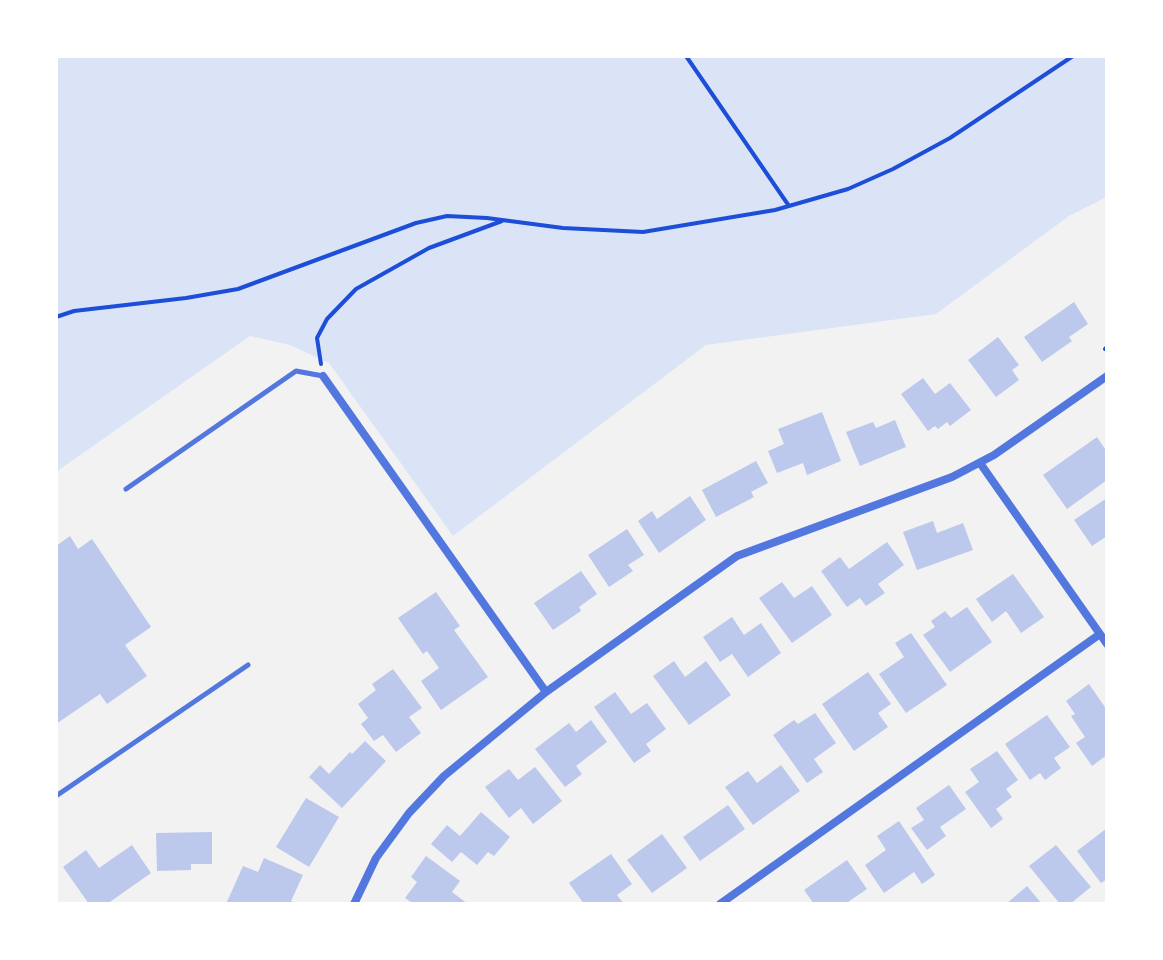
<!DOCTYPE html>
<html>
<head>
<meta charset="utf-8">
<style>
	body { margin:0 }
	#map { position:relative; width:1163px; height:960px; overflow:hidden; background:#f2f2f2; font-family:"Open Sans",sans-serif }
	canvas { display:block }
	.frame { position:absolute; inset:0; border:58px solid #fff; pointer-events:none }
</style>
</head>
<body>
<div id="map">
<canvas width="1163" height="960"></canvas>
<div class="frame"></div>
</div>
<script>
const g = document.querySelector('canvas').getContext('2d');
g.lineJoin = 'round';
function fillPath(path, color) { g.fillStyle = color; g.fill(path, 'evenodd'); }
const toPath = rows => new Path2D(rows.map(r => 'M' + r).join(''));
function stroke(path, color, width, dash) { g.strokeStyle = color; g.lineWidth = width; g.lineCap = dash ? 'butt' : 'round'; g.setLineDash(dash || []); g.stroke(path); }
fillPath(toPath([
	[56,56,1107,56,1107,197,1069,216,936,314,706,345,453,536,329,363,290,345,250,336,56,472]
]), '#dbe4f7');
fillPath(toPath([
	[1074,302,1088,324,1069,337,1072,341,1042,362,1024,337],
	[998,337,1019,365,1012,370,1019,380,996,397,968,360],
	[923,378,935,394,950,383,971,410,950,426,947,422,938,429,935,426,928,431,901,394],
	[822,412,841,461,807,475,803,463,777,473,768,451,784,444,778,429],
	[895,420,906,447,860,466,846,432,873,422,876,428],
	[1097,437,1107,452,1107,480,1067,509,1043,475],
	[756,461,768,483,751,492,754,497,716,517,702,490],
	[690,496,706,520,659,553,638,521,652,511,657,519],
	[1107,498,1107,536,1092,546,1074,520],
	[933,521,937,533,963,523,973,550,917,570,903,532],
	[627,529,644,555,628,565,633,571,609,587,588,555],
	[70,536,78,549,92,539,151,627,125,645,147,676,107,704,100,694,56,724,56,546],
	[887,542,904,565,878,584,885,593,866,606,860,598,847,607,821,571,840,557,849,569],
	[581,571,597,594,579,607,581,611,553,630,534,603],
	[1013,574,1044,617,1021,633,1006,611,992,622,976,599],
	[782,582,794,598,812,586,832,615,792,643,759,598],
	[436,592,460,626,454,630,488,677,441,710,421,681,439,668,427,651,423,654,398,618],
	[967,607,992,642,950,672,923,635,935,627,931,621,945,611,951,618],
	[732,617,744,635,761,623,781,653,748,677,732,654,720,662,703,637],
	[911,633,947,685,906,713,879,674,904,657,895,643],
	[674,661,685,677,706,661,731,695,689,725,653,676],
	[393,669,422,708,409,717,421,733,396,752,383,735,374,741,361,724,368,718,358,704,376,690,372,684],
	[868,672,891,704,878,713,888,727,854,751,822,704],
	[1089,684,1107,710,1107,755,1092,766,1076,743,1085,737,1071,716,1075,714,1066,701],
	[615,692,631,714,647,703,666,729,646,744,651,751,634,763,594,707],
	[815,713,836,743,814,759,823,772,807,783,773,735,794,720,798,724],
	[1047,715,1070,747,1054,758,1061,768,1045,780,1040,773,1030,780,1005,744],
	[591,720,607,742,576,766,582,774,565,787,535,749,569,723,576,732],
	[365,741,386,761,342,808,309,777,320,765,329,774,350,752,352,754],
	[997,751,1018,780,1006,789,1012,797,996,809,1003,819,991,828,965,792,979,782,970,769],
	[781,765,800,791,753,825,725,787,748,771,757,783],
	[535,767,562,801,533,824,521,808,509,818,485,787,509,769,518,780],
	[949,785,966,809,940,827,946,836,927,850,911,828,924,820,916,808],
	[306,798,339,817,309,867,276,847],
	[728,805,745,829,700,861,683,837],
	[481,812,510,837,494,856,488,852,477,865,461,852,452,862,431,844,447,825,460,836],
	[899,821,935,875,922,884,914,872,884,893,865,865,886,850,877,836],
	[1107,828,1107,879,1101,883,1077,851],
	[212,832,212,864,191,864,191,870,157,871,156,833],
	[662,834,687,868,652,893,627,860],
	[132,845,151,873,107,904,89,904,63,867,86,850,99,868],
	[1056,845,1091,887,1070,904,1060,904,1029,866],
	[611,854,632,884,617,895,624,904,584,904,569,883],
	[426,856,460,881,452,892,468,904,414,904,405,898,417,882,411,877],
	[264,858,303,875,291,901,299,904,226,904,243,866,258,872],
	[847,860,867,889,845,904,814,904,804,890],
	[1027,886,1042,904,1006,904]
]), '#bdc9ec');
stroke(toPath([
	[686,56,789,206],
	[56,317,74,311,186,298,238,289,416,223,447,216,487,218,563,228,643,232,775,210,848,189,893,169,950,138,1073,56],
	[1105,349,1107,347],
	[321,364,317,338,327,319,356,289,429,248,502,221]
]), '#1d4ed8', 4);
stroke(toPath([
	[126,489,296,371,323,376],
	[56,796,248,665]
]), '#5277de', 5);
stroke(toPath([
	[323,376,546,692],
	[980,463,1107,644],
	[354,904,376,858,409,813,444,776,546,692,737,556,952,477,994,455,1107,376],
	[720,904,1100,634]
]), '#5277de', 8);
</script>
</body>
</html>
